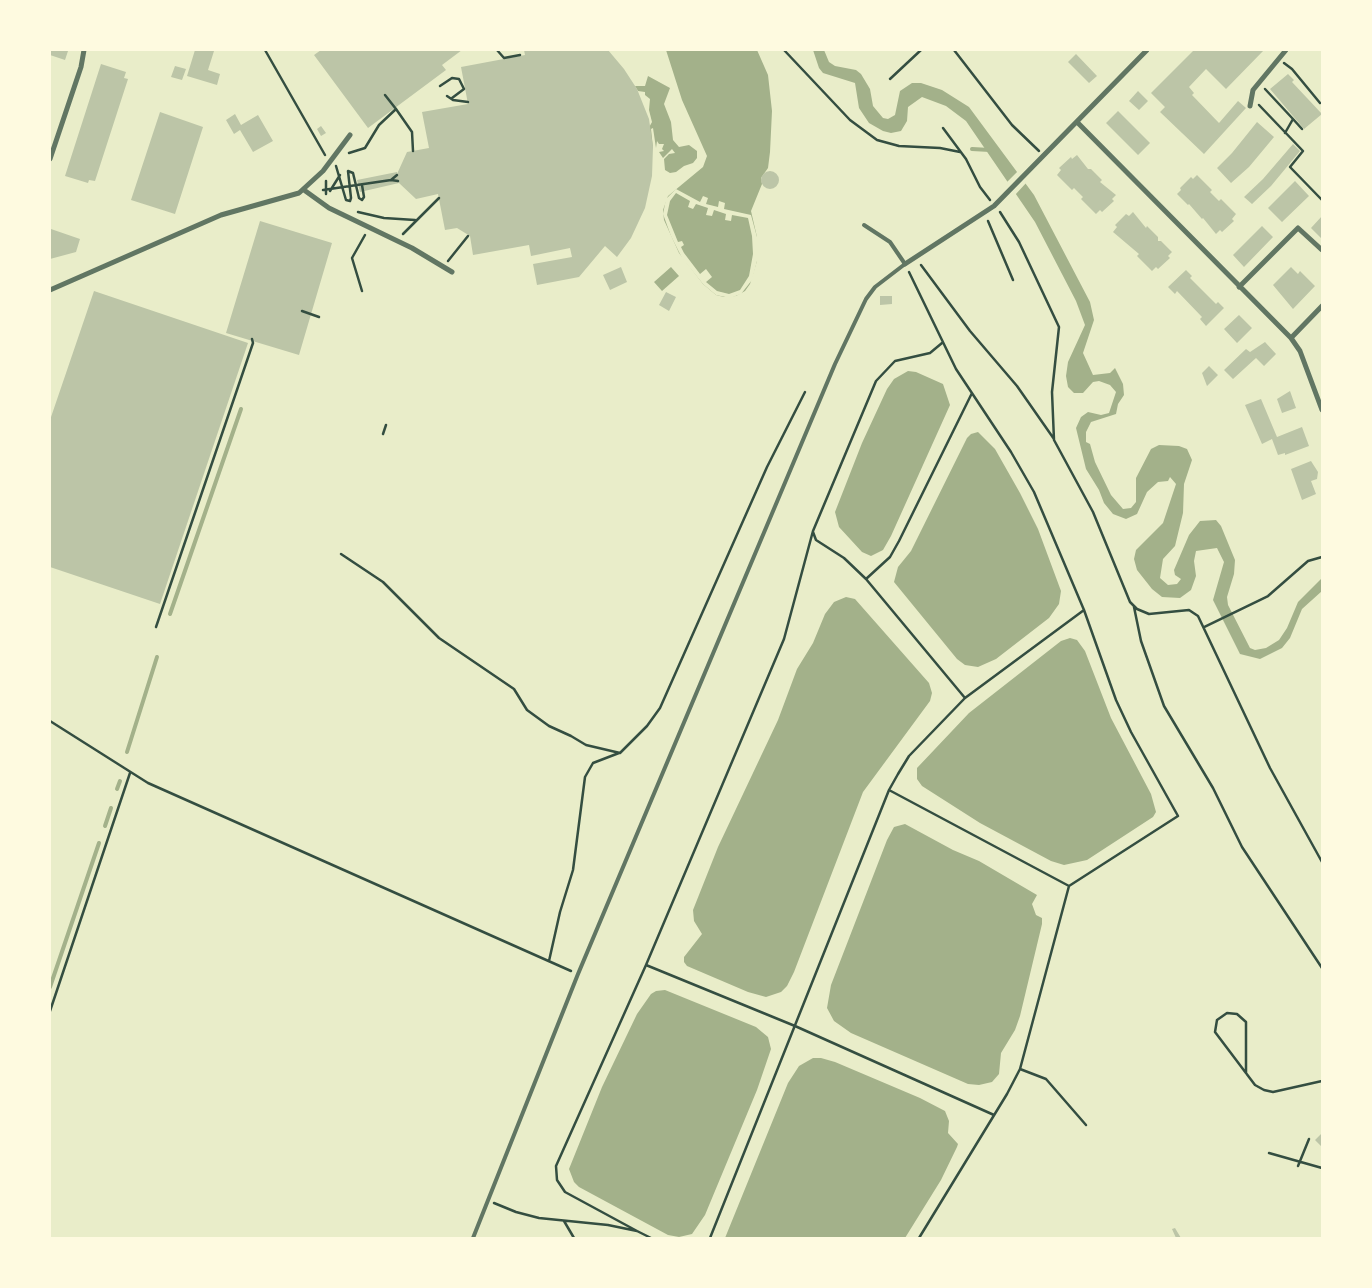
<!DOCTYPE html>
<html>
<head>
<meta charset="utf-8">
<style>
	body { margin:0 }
	#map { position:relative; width:1372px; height:1288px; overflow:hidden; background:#e9edc9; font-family:"Fira Sans",sans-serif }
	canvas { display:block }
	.frame { position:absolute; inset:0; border:51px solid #fefae0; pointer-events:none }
</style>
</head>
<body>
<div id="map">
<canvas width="1372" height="1288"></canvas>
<div class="frame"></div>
</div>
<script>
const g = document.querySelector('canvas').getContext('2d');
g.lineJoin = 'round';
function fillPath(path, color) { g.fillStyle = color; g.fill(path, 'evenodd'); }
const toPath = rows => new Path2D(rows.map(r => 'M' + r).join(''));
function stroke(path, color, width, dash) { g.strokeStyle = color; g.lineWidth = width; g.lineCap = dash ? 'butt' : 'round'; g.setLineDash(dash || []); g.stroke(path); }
fillPath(toPath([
	[666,50,757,50,768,75,772,111,770,152,768,168,761,178,762,184,751,211,757,237,757,261,750,284,745,291,736,296,724,297,716,295,703,284,679,253,664,220,663,210,668,196,703,167,707,156,682,100],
	[813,50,824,50,829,62,835,66,856,70,861,74,870,89,873,106,883,118,888,119,895,115,900,91,912,83,921,83,942,90,969,107,1034,195,1090,302,1094,320,1083,353,1093,375,1110,373,1115,368,1123,384,1124,395,1118,404,1116,414,1091,422,1086,432,1086,442,1090,444,1095,462,1111,495,1123,509,1131,508,1136,502,1136,478,1151,449,1159,445,1179,446,1187,449,1192,460,1184,484,1183,513,1175,546,1163,559,1160,578,1168,585,1177,584,1181,579,1175,575,1174,570,1189,535,1200,521,1216,520,1221,526,1235,560,1234,574,1227,597,1228,605,1250,648,1255,650,1266,648,1279,640,1287,628,1298,602,1322,578,1322,591,1302,609,1290,638,1282,648,1260,659,1240,654,1213,600,1224,562,1217,548,1196,551,1194,561,1196,576,1191,590,1180,598,1162,597,1152,589,1137,570,1134,559,1136,550,1163,523,1176,484,1170,477,1168,481,1158,482,1147,492,1137,514,1126,519,1113,514,1104,503,1099,490,1086,469,1076,428,1081,417,1088,412,1101,415,1109,413,1116,392,1110,385,1099,381,1093,382,1083,393,1074,393,1068,387,1066,376,1068,362,1085,325,1076,301,1035,222,966,121,946,106,922,97,908,107,907,121,901,131,891,133,883,131,869,123,859,108,855,83,823,73,819,68],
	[648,76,670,88,664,104,671,122,673,140,679,147,689,145,697,151,697,158,693,163,684,166,676,172,670,173,665,170,664,159,669,154,675,153,672,149,663,158,659,152,664,151,662,149,664,144,659,144,657,141,656,148,653,128,651,129,653,148,636,151,652,122,649,110,650,99,645,95,645,92,638,91,635,86,645,86],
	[671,267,679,276,662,291,654,282],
	[908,371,916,372,943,384,950,405,891,536,883,550,871,556,862,552,839,527,835,512,862,443,887,389,894,379],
	[978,432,995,449,1020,493,1038,529,1061,591,1059,604,1049,618,996,659,978,667,965,665,957,659,894,582,898,567,911,551,967,438,971,434],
	[846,597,855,599,929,683,932,693,930,701,863,792,794,972,787,986,781,992,766,997,748,992,687,966,684,962,684,957,702,934,694,921,693,910,718,847,778,720,797,669,813,643,825,614,834,602],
	[1070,638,1077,640,1085,651,1111,718,1151,794,1156,812,1153,817,1087,860,1064,865,1051,861,980,823,922,786,917,779,917,768,969,713,1061,641],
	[905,824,953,850,979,861,1037,895,1032,904,1036,915,1042,918,1042,924,1020,1016,1015,1030,1001,1053,999,1074,992,1082,979,1085,968,1084,851,1033,834,1021,827,1008,831,985,887,840,894,827],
	[665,990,756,1027,768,1037,771,1049,757,1090,705,1215,692,1234,679,1237,668,1235,579,1187,574,1182,569,1169,602,1087,637,1014,651,994,656,991],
	[813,1058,821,1058,835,1062,920,1098,945,1111,949,1121,948,1133,958,1144,957,1147,941,1180,905,1238,725,1238,788,1083,799,1066]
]), '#a3b18a');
fillPath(toPath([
	[1019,170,1027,182,1015,195,1006,183],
	[676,189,700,202,703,196,708,198,706,204,718,207,719,201,725,203,724,209,751,215,757,237,757,261,752,280,741,294,730,298,716,295,703,284,682,258,671,236,663,214,666,199],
	[676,193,690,201,688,207,693,209,696,204,708,208,706,215,712,216,714,210,726,214,725,220,731,221,732,215,748,218,752,236,753,254,749,276,740,290,729,294,717,291,706,282,712,277,706,269,700,274,684,253,681,247,684,245,682,241,678,242,667,215,670,201]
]), '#e9edc9');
stroke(toPath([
	[972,149,990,150],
	[170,614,241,409],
	[127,752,157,657],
	[117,789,120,781],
	[105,826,111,808],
	[50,987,99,843]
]), '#a3b18a', 4);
fillPath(toPath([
	[50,50,68,51,65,60,50,55],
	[195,50,214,51,208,70,220,74,217,85,187,76],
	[321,50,462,50,442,65,446,70,368,128,314,55],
	[524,50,608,50,624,69,637,89,649,119,653,147,652,176,645,208,631,238,617,257,605,246,579,277,537,285,533,264,572,257,570,248,531,256,529,245,473,255,470,236,457,228,445,230,438,194,416,199,399,183,360,192,357,180,397,172,397,174,407,152,429,148,422,112,468,104,461,67,525,55],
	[1194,50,1264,50,1226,89,1206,69,1189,87,1194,93,1192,95,1219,123,1238,101,1246,108,1204,154,1160,112,1165,107,1151,93],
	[1076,54,1097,76,1089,83,1068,62],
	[101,64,126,72,124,78,128,79,95,181,89,180,88,183,65,176],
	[175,66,186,69,182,80,171,77],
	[1288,74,1294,80,1292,82,1322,114,1304,129,1270,89],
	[1138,91,1148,101,1139,110,1129,101],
	[1118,111,1150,143,1138,155,1106,123],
	[160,112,203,127,175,214,131,200],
	[235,114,241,125,258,115,273,141,253,152,240,130,234,134,226,120],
	[1257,122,1274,137,1249,167,1231,183,1217,168,1232,153],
	[321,126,326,133,321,136,317,129],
	[1293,144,1300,151,1271,186,1252,204,1244,197,1263,179],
	[1077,155,1088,169,1091,169,1102,180,1100,182,1116,195,1112,199,1114,201,1102,212,1100,210,1096,214,1081,199,1083,197,1074,188,1072,190,1057,175,1061,170,1059,168,1071,157,1072,159],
	'761 180a9 9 0 1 1 18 0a9 9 0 1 1-18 0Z',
	[1197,175,1212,190,1210,192,1219,201,1221,199,1236,214,1232,219,1234,221,1222,232,1220,230,1216,234,1203,218,1202,219,1189,204,1188,205,1177,194,1181,190,1180,188,1191,177,1193,179],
	[1295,181,1309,196,1282,222,1268,208],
	[1133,212,1146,228,1147,226,1158,237,1158,241,1161,241,1172,252,1168,256,1170,258,1158,269,1156,267,1152,271,1137,256,1139,254,1113,232,1117,227,1115,225,1126,214,1129,216],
	[1322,216,1322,239,1311,228],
	[260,221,332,243,299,355,226,333],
	[1262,226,1273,237,1244,267,1233,255],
	[51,229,80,239,76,252,50,259],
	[621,267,627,282,610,290,603,275],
	[1291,267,1298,274,1300,271,1315,286,1293,309,1273,285],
	[1186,270,1192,276,1190,278,1216,304,1218,302,1224,308,1206,326,1200,319,1202,317,1177,291,1175,294,1168,287],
	[94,291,248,343,160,604,50,567,50,420],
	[666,292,676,297,669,311,659,305],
	[880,296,892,296,892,304,880,305],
	[1239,315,1252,328,1237,343,1224,329],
	[1265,342,1276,354,1264,366,1256,358,1233,379,1224,370,1246,349,1250,352],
	[1209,366,1218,375,1207,386,1202,373],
	[1290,391,1296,408,1282,413,1277,399],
	[1261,399,1277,437,1302,427,1309,446,1285,455,1285,453,1278,455,1272,439,1262,444,1245,405],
	[1311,461,1318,472,1317,479,1311,481,1316,494,1302,500,1291,469],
	[1322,1133,1322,1147,1315,1140],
	[1175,1228,1181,1238,1176,1238,1172,1229]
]), '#bcc5a7');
stroke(toPath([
	[265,50,325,155],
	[497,50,504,58,520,55],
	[784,50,850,120,877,140,899,146,940,148,960,152],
	[954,50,1012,125,1039,151],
	[1284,63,1292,69,1320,103],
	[890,79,921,50],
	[440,86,452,78,459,79,464,89,452,98],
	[1265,89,1293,119],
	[447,96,453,100,468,102],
	[1259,105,1303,151,1290,167,1322,200],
	[396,109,412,132,413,151],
	[943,128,966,159,980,187,990,200],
	[1285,133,1293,119,1302,129],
	[349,153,365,148,379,125,396,109,385,95],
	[336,166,346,200,350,201,351,198,348,171,353,173,359,198,362,200,364,197,362,185],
	[391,180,397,175],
	[323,190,391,180,398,181],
	[330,191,340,175],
	[326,194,326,181],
	[358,212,384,218,415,220],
	[1000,212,1019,242,1059,327,1052,392,1054,440,1093,512,1130,602,1137,609,1149,614,1189,610,1198,616,1270,768,1322,862],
	[988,221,1013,280],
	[403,234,439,198],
	[448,261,468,236],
	[921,265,970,331,1017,386,1054,439],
	[909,272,956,369,1011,452,1034,492,1084,610,1116,700,1131,732,1178,816,1069,886,1020,1069,1007,1094,919,1238],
	[362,291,352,258,365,235],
	[302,311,319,317],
	[383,434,386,425],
	[813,532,816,540,844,558,866,579,965,698],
	[341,554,383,582,439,638,514,689,527,710,549,726,571,736,586,745,620,753,647,726,660,708,767,467,805,392],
	[866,579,890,557,899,541,972,393],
	[1134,607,1141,641,1164,706,1213,788,1242,847,1322,968],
	[156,627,253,343,252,339],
	[1204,627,1268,596,1308,561,1322,557],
	[50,721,148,783,571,971],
	[889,790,1069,886],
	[549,961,560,912,573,870,585,777,593,763,619,753],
	[646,965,795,1026,994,1115],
	[50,1011,130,773],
	[1020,1069,1046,1079,1086,1125],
	[1246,1073,1246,1022,1237,1014,1227,1013,1217,1020,1215,1032,1255,1085,1264,1090,1273,1092,1322,1081],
	[1269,1153,1322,1168],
	[1298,1166,1309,1139],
	[494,1203,516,1212,539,1218,608,1225,637,1231,651,1238],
	[564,1221,574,1238],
	[637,1231,565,1192,557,1180,556,1166,646,965,784,639,813,531,876,381,895,361,930,353,942,343],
	[710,1238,889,790,898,774,909,756,965,698,1084,610]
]), '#344e41', 2.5);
stroke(toPath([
	[473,1238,578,974,835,364,866,299,875,287,905,264,890,242,864,225]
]), '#617663', 4);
stroke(toPath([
	[1250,106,1253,90,1286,50],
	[1077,122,1291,338,1300,351,1322,410],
	[50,159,81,67,84,50],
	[304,190,329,208,412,248,452,272],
	[905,264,994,206,1147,50],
	[1239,287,1298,228,1322,250],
	[50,290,221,215,299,193,323,171,350,135],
	[1291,338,1322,306]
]), '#617663', 5);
</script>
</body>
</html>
